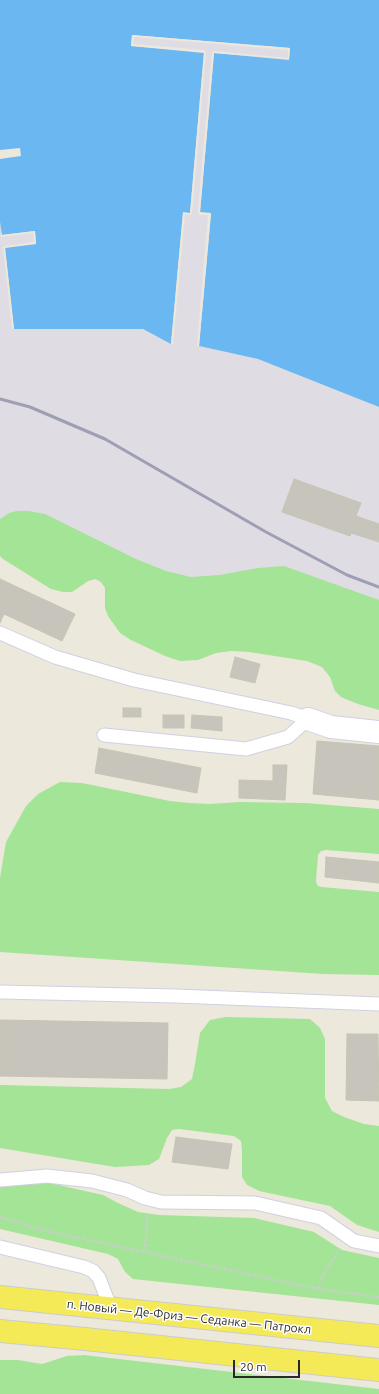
<!DOCTYPE html>
<html>
<head>
<meta charset="utf-8">
<style>
	body { margin:0 }
	#map { position:relative; width:379px; height:1394px; overflow:hidden; background:#ece8db; font-family:Ubuntu,sans-serif }
	canvas { display:block }
	.scale { position:absolute; left:233px; top:1360px; width:67px; height:18px; box-sizing:border-box; border:2px solid #292929; border-top:0; padding-left:5px; font-size:12px; line-height:14px; white-space:nowrap; color:#292929; -webkit-text-stroke:3px #fff; paint-order:stroke }
</style>
</head>
<body>
<div id="map">
<canvas width="379" height="1394"></canvas>
<div class="scale">20 m</div>
</div>
<script>
const g = document.querySelector('canvas').getContext('2d');
g.lineJoin = 'round';
function fillPath(path, color) { g.fillStyle = color; g.fill(path, 'evenodd'); }
const toPath = rows => new Path2D(rows.map(r => 'M' + r).join(''));
function stroke(path, color, width, dash) { g.strokeStyle = color; g.lineWidth = width; g.lineCap = dash ? 'butt' : 'round'; g.setLineDash(dash || []); g.stroke(path); }
function label(font, color, halo, rows, align = 'center') {
  g.font = font + ' Ubuntu,sans-serif'; g.lineWidth = 3; g.setLineDash([]); g.textBaseline = 'middle'; g.strokeStyle = halo; g.fillStyle = color; for (const [text, x, y, turn = 0] of rows) {
    g.save(); g.translate(x, y); g.rotate((+turn || 0) * Math.PI / 180); g.textAlign = isNaN(turn) ? turn : align; if (halo) g.strokeText(text, 0, 0); g.fillText(text, 0, 0); g.restore();
  }
}
fillPath(toPath([
	[132,35,290,48,289,60,214,53,211,213,199,346,258,359,379,407,379,637,0,555,0,222,2,235,35,231,36,244,14,329,143,329,171,343,131,46]
]), '#e0dce4');
fillPath(toPath([
	[17,511,29,511,45,514,136,559,166,571,191,577,219,575,258,568,284,566,379,600,379,710,358,704,341,697,335,691,330,677,322,667,307,661,249,652,231,651,216,653,198,660,180,661,165,656,131,640,120,633,108,616,105,608,105,588,101,582,95,579,88,581,72,592,63,592,51,589,3,559,0,556,0,519,9,513],
	[60,782,82,783,170,801,189,803,210,804,240,802,305,803,379,809,379,854,326,850,321,851,318,855,316,881,317,885,321,887,379,892,379,975,323,974,0,952,0,878,6,842,26,806,38,794],
	[226,1017,310,1019,320,1028,325,1039,325,1098,332,1111,344,1117,364,1124,379,1126,379,1232,357,1225,330,1206,259,1191,247,1185,242,1177,242,1150,241,1141,234,1136,179,1129,172,1130,167,1138,159,1159,149,1165,133,1166,115,1167,0,1148,0,1085,169,1089,181,1087,192,1079,195,1064,200,1033,210,1020],
	[5,1173,103,1195,118,1203,138,1212,159,1215,254,1218,314,1232,342,1250,379,1258,379,1305,133,1279,125,1272,118,1259,108,1254,0,1229,0,1174],
	[84,1355,379,1389,379,1394,0,1394,0,1360,18,1360,42,1364,67,1356]
]), '#a3e496');
fillPath(toPath([
	[0,0,379,0,379,407,258,359,199,346,211,214,200,213,214,53,289,60,290,48,132,35,131,46,204,52,190,213,183,213,171,344,143,329,14,329,5,247,36,244,35,231,1,235,0,222,0,159,21,156,20,148,0,150]
]), '#6bb7f1');
fillPath(toPath([
	[132,35,290,48,289,59,214,53,200,212,211,213,199,346,197,346,208,215,199,215,198,212,212,52,214,51,288,58,288,50,134,37,133,44,204,50,206,52,192,213,190,215,185,214,173,344,171,344,183,212,190,213,204,53,131,46],
	[0,222,2,235,35,231,36,244,5,248,14,329,12,329,3,247,5,246,34,242,33,233,1,237]
]), '#ece8db');
const building = toPath([
	[294,479,361,503,356,516,379,524,379,542,351,533,350,536,282,512,294,479],
	[0,579,75,614,62,641,4,614,0,623,0,579],
	[235,657,260,664,255,683,230,677,235,657],
	[123,708,141,708,141,717,123,717,123,708],
	[163,715,184,715,184,728,163,728,163,715],
	[192,715,222,717,222,731,191,728,192,715],
	[317,741,379,746,379,800,313,794,317,741],
	[99,748,201,768,197,793,95,773,99,748],
	[273,765,287,765,285,800,239,798,239,780,273,781,273,765],
	[326,857,379,862,379,883,325,877,326,857],
	[0,1020,168,1023,167,1079,0,1076,0,1020],
	[347,1034,378,1034,379,1101,346,1100,347,1034],
	[176,1137,232,1144,228,1169,172,1162,176,1137]
]);
fillPath(building, '#c7c4bb');
stroke(building, '#c7c4b5', 1);
const lane = toPath([
	[0,633,55,657,134,680,291,713,308,719,288,737,246,749,104,735],
	[0,992,176,996,379,1004],
	[0,1180,47,1176,92,1181,127,1190,145,1198,161,1202,255,1203,321,1218,354,1241,379,1246],
	[0,1247,84,1267,93,1271,99,1278,111,1309]
]);
const street = toPath([
	[308,719,331,727,379,732]
]);
const primary = toPath([
	[0,1297,379,1336],
	[0,1331,85,1339,379,1370]
]);
stroke(lane, '#d0d0e3', 15);
stroke(street, '#d0d0e3', 24);
stroke(primary, '#ccc', 24);
stroke(toPath([
	[0,1217,42,1230,144,1252,318,1289,379,1297],
	[144,1252,147,1234,147,1216],
	[318,1289,325,1271,338,1252]
]), '#ccc', 2.5, [3, 2]);
stroke(lane, '#fff', 13);
stroke(street, '#fff', 22);
stroke(primary, '#f4ea58', 22);
stroke(toPath([
	[0,399,30,407,105,439,266,532,347,575,379,587]
]), '#9e9eb4', 3);
label('12px', '#292929', '#fff', [
	["п. Новый — Де-Фриз — Седанка — Патрокл",189,1317,6]
]);
</script>
</body>
</html>
